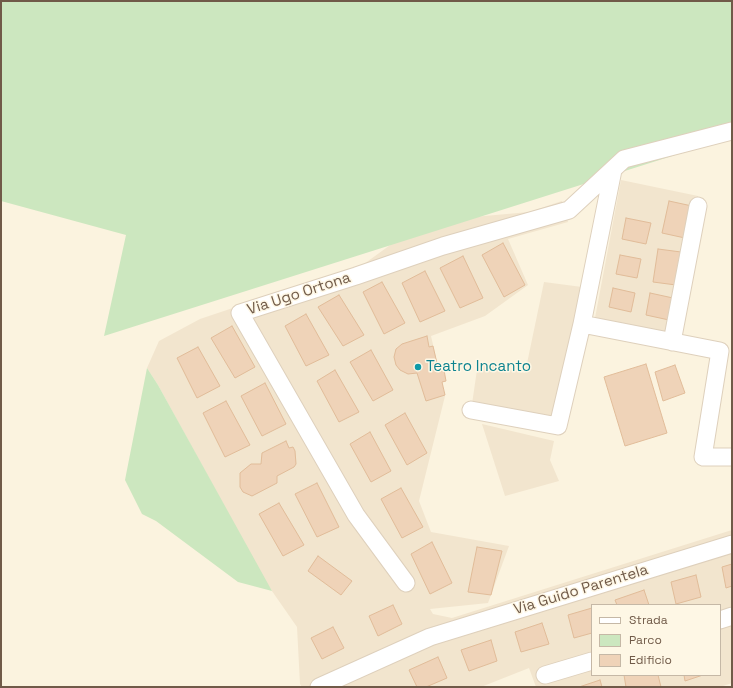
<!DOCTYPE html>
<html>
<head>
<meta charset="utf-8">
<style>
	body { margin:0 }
	#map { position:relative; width:733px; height:688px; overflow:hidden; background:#fbf3df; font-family:"Space Grotesk",sans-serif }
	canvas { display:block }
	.frame { position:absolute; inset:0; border:2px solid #705a48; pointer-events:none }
	.legend { position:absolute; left:591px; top:604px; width:130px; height:72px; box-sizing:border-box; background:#fef7e5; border:1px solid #c5b8a6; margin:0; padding:5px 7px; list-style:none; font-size:12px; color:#705a48 }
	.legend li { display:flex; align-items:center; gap:8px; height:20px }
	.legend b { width:20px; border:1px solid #c5b8a6 }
</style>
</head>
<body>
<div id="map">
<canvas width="733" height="688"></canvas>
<div class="frame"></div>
<ul class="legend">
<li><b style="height:5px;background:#fff"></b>Strada</li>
<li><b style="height:11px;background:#cce7bf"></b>Parco</li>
<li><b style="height:11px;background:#efd3b8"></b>Edificio</li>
</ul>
</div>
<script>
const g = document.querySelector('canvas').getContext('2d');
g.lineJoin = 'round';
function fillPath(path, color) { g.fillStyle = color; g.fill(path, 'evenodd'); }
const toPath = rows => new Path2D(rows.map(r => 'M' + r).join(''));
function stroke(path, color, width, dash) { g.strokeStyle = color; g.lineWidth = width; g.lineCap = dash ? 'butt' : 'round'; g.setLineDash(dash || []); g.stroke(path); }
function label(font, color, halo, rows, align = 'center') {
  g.font = font + ' "Space Grotesk",sans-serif'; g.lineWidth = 3; g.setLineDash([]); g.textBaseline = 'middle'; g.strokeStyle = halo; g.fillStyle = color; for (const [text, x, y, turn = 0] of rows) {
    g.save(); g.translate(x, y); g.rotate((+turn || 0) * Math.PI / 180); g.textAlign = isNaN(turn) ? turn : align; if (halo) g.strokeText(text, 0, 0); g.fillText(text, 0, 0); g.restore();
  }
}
fillPath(toPath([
	[621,180,698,196,669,332,595,318],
	[562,201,568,222,508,239,528,285,485,316,431,336,445,396,419,501,431,532,509,546,488,603,430,609,433,614,452,618,732,530,732,683,720,687,536,687,529,668,481,687,302,687,300,684,297,627,265,581,158,385,147,368,159,341,200,319,364,264,404,235,440,220,529,212],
	[592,605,720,605,720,675,592,675],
	[544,282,582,287,554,418,472,404,478,363,525,373],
	[482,424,554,441,550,460,559,481,505,496]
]), '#f2e5ce');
fillPath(toPath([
	[1,1,732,1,732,137,104,336,126,235,1,201],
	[147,368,158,385,272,591,238,582,156,521,142,514,125,480]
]), '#cce7bf');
const building = toPath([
	[669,201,692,206,685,238,662,233,669,201],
	[626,218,651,223,646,244,622,239,626,218],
	[503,243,525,285,504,297,482,255,503,243],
	[658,249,681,252,676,285,653,282,658,249],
	[620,255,641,259,637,278,616,274,620,255],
	[463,256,483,298,460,308,440,268,463,256],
	[425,271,445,311,420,322,402,283,425,271],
	[382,282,405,323,384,334,363,292,382,282],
	[613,288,635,293,631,312,609,307,613,288],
	[650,293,673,298,669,320,646,315,650,293],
	[339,295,364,335,343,346,318,307,339,295],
	[306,314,329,355,306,366,285,326,306,314],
	[232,326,255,367,235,378,211,338,232,326],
	[427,336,429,347,433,346,439,372,444,370,446,381,442,382,445,395,426,401,417,373,408,374,400,370,396,365,394,357,396,349,402,344,427,336],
	[198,347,220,386,197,398,177,358,198,347],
	[371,350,393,390,373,401,350,362,371,350],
	[646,364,667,433,625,446,604,377,646,364],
	[675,365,685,393,663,401,655,372,675,365],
	[335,370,359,412,339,422,317,381,335,370],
	[265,383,286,424,262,436,241,396,265,383],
	[226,401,250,445,225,457,203,413,226,401],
	[405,413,427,453,407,465,385,425,405,413],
	[370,432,391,471,371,482,350,444,370,432],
	[286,441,289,448,293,447,295,451,296,464,294,467,277,476,277,483,252,496,243,492,240,487,240,473,251,464,261,464,262,453,286,441],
	[317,483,339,527,317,537,295,494,317,483],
	[401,488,423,527,402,538,381,499,401,488],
	[279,503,304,545,283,556,259,514,279,503],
	[432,542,452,583,430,594,411,554,432,542],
	[477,547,502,551,491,595,468,592,477,547],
	[318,556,352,581,341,595,308,571,318,556],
	[732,564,732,586,726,588,722,567,732,564],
	[696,575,701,597,676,604,671,582,696,575],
	[644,590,649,605,617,605,615,600,644,590],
	[393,605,402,624,378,636,369,616,393,605],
	[592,608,592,633,574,638,568,615,592,608],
	[542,623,549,644,521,652,515,632,542,623],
	[333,627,344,648,322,659,311,638,333,627],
	[491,640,497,661,469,671,461,650,491,640],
	[438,657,447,678,426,687,417,687,409,670,438,657],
	[624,675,658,675,661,687,626,687,624,675],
	[684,675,703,675,685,681,684,675],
	[600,680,602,687,579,687,600,680]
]);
fillPath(building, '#efd3b8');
stroke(building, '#e1bc99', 1);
const minor = toPath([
	[582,324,613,170],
	[672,342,698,206],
	[471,410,558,426,582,324,720,351,703,457,732,457],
	[406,583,356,515,240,313,356,276,443,246,569,210,624,159,732,131],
	[720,620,732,616],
	[545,675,592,661],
	[319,687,430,637,732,544]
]);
stroke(minor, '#ded0bc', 19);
stroke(minor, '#fff', 17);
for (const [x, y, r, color] of [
	[418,367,4,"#0f9aa8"]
]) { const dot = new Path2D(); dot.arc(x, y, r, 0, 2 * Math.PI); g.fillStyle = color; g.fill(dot); stroke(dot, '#fef7e5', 1.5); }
label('15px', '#705a48', '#fef7e5', [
	["Via Ugo Ortona",299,294,-18],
	["Via Guido Parentela",581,590,-17]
]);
label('15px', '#0d838f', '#fef7e5', [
	["Teatro Incanto",426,367]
], 'left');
</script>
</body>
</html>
